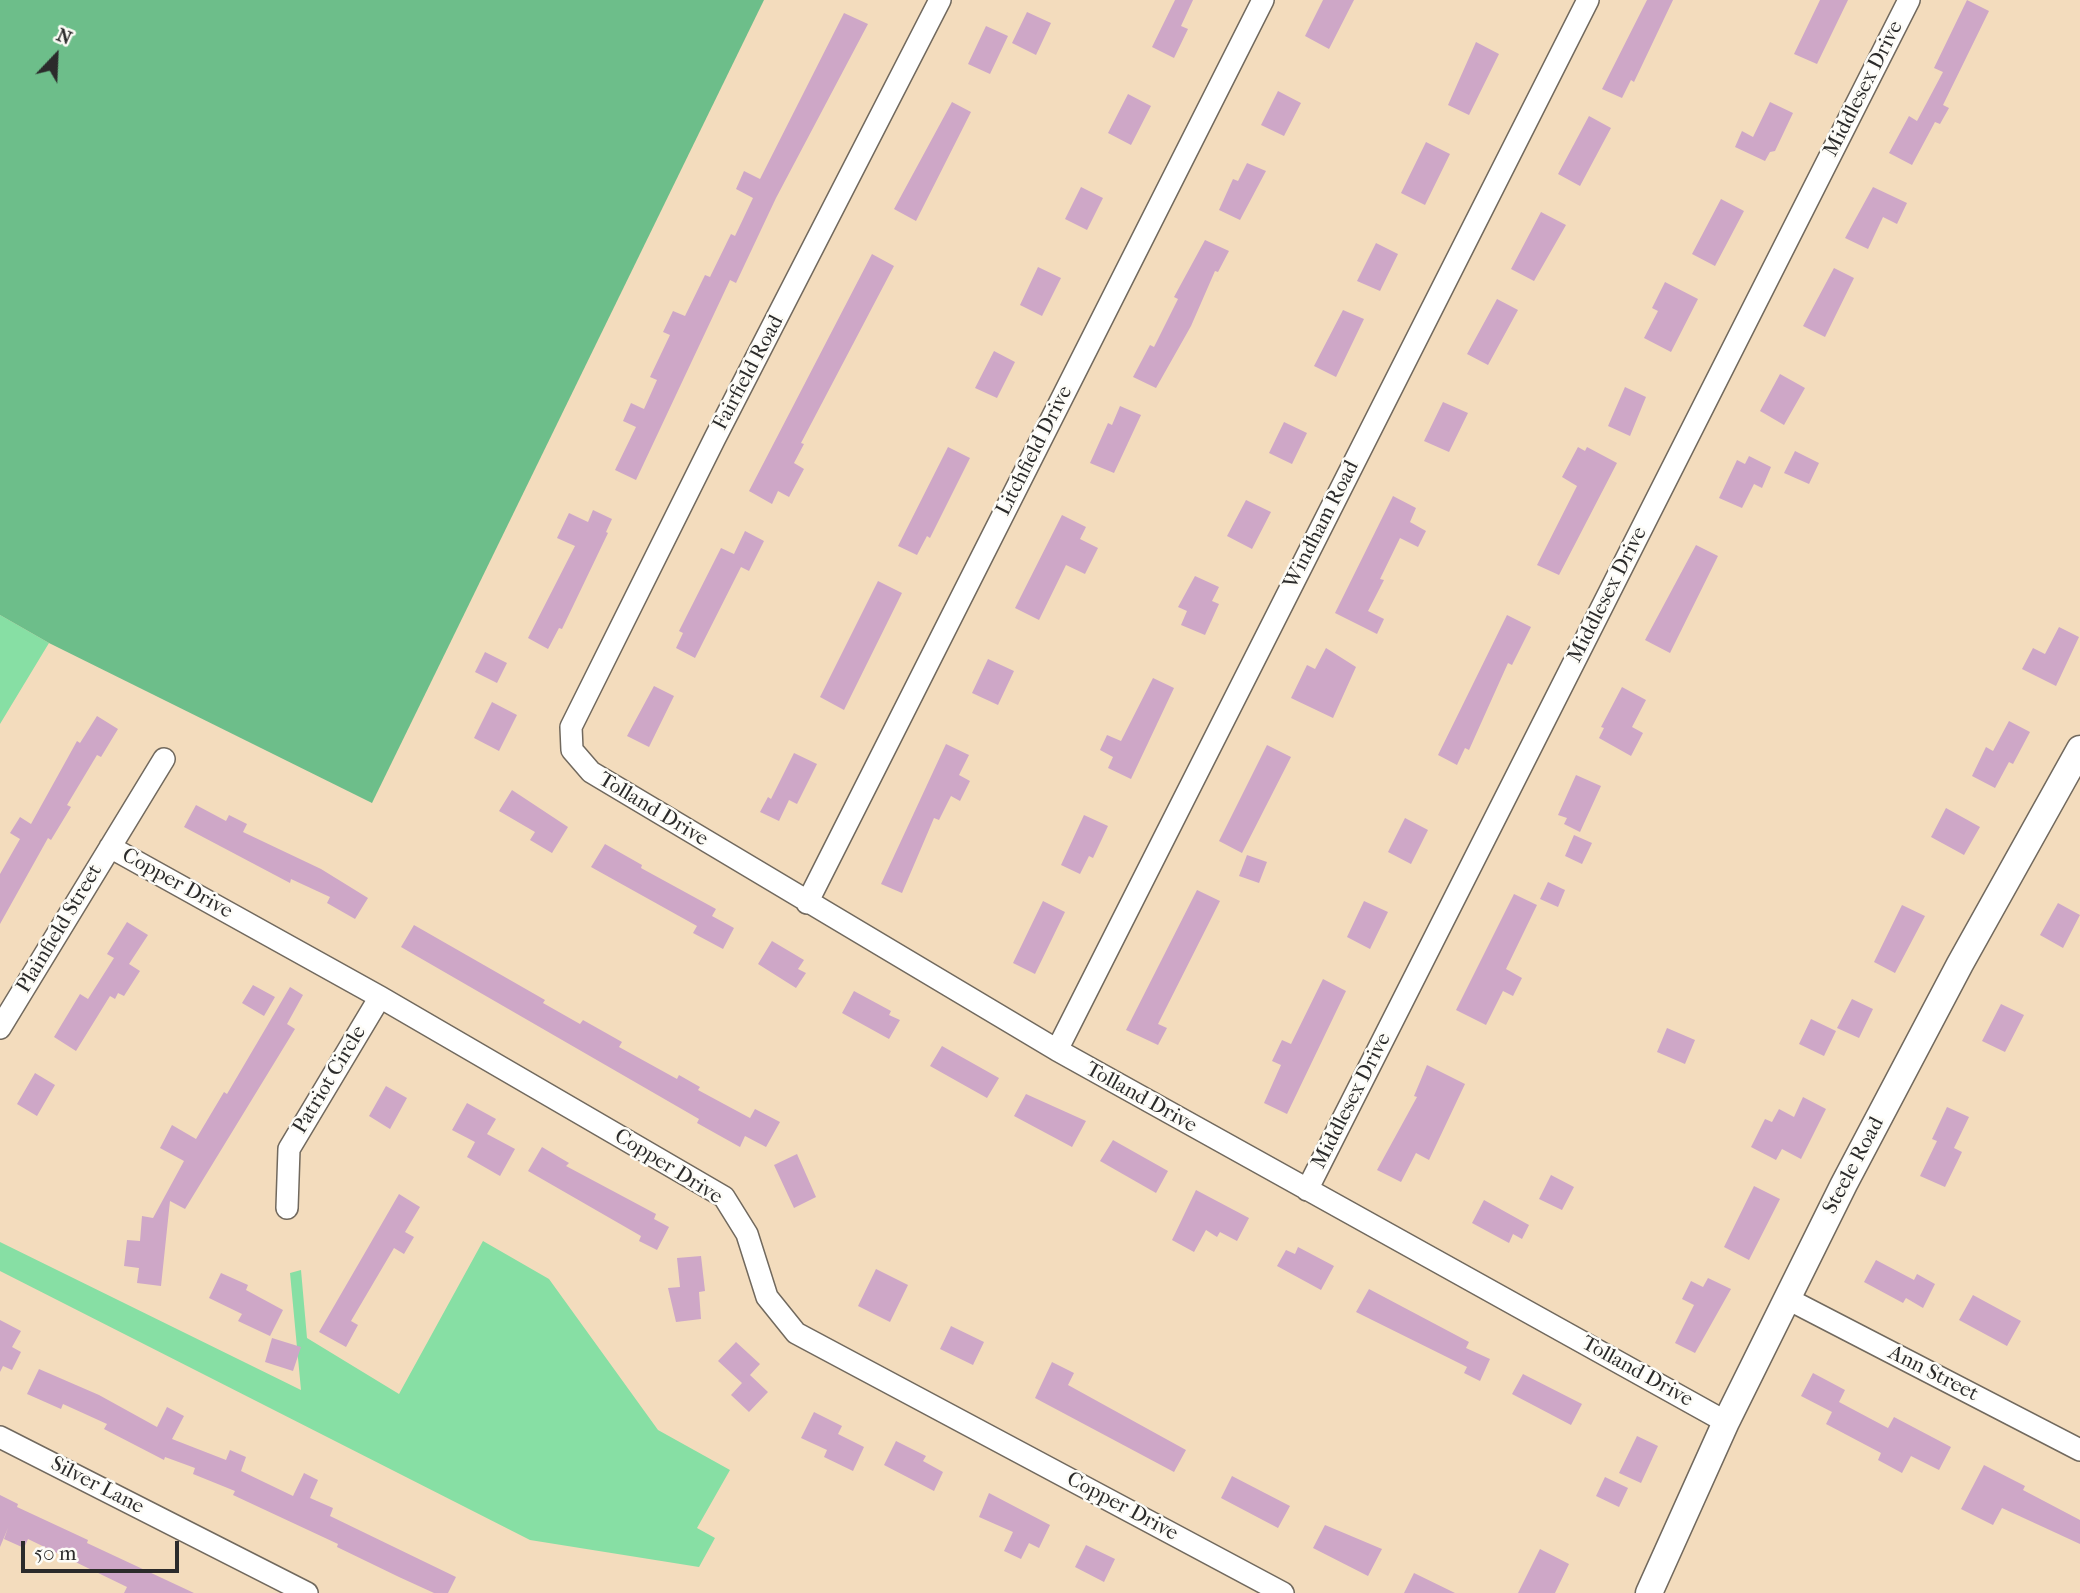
<!DOCTYPE html>
<html>
<head>
<meta charset="utf-8">
<style>
	body { margin:0 }
	#map { position:relative; width:2080px; height:1593px; overflow:hidden; background:#f3dcbd; font-family:"IM FELL French Canon",serif }
	canvas { display:block }
	.north { position:absolute; left:21px; top:21px; width:70px; height:70px; -webkit-text-stroke:5px #fdfcf7; paint-order:stroke; rotate:23deg; font-size:19px; font-weight:700; line-height:28px; text-align:center; color:#2b2b2b }
	.north::after { content:''; display:block; margin:auto; width:24px; height:32px; background:#2b2b2b; clip-path:polygon(50% 0,100% 100%,50% 72%,0 100%) }
	.scale { position:absolute; left:21px; top:1541px; width:158px; height:32px; box-sizing:border-box; border:4px solid #2b2b2b; border-top:0; padding-left:9px; font-size:21px; line-height:24px; white-space:nowrap; color:#2b2b2b; -webkit-text-stroke:5px #fdfcf7; paint-order:stroke }
</style>
</head>
<body>
<div id="map">
<canvas width="2080" height="1593"></canvas>
<div class="north">N</div>
<div class="scale">50 m</div>
</div>
<script>
const g = document.querySelector('canvas').getContext('2d');
g.lineJoin = 'round';
function fillPath(path, color) { g.fillStyle = color; g.fill(path, 'evenodd'); }
const toPath = rows => new Path2D(rows.map(r => 'M' + r).join(''));
function stroke(path, color, width, dash) { g.strokeStyle = color; g.lineWidth = width; g.lineCap = dash ? 'butt' : 'round'; g.setLineDash(dash || []); g.stroke(path); }
function label(font, color, halo, rows, align = 'center') {
  g.font = font + ' "IM FELL French Canon",serif'; g.lineWidth = 5; g.setLineDash([]); g.textBaseline = 'middle'; g.strokeStyle = halo; g.fillStyle = color; for (const [text, x, y, turn = 0] of rows) {
    g.save(); g.translate(x, y); g.rotate((+turn || 0) * Math.PI / 180); g.textAlign = isNaN(turn) ? turn : align; if (halo) g.strokeText(text, 0, 0); g.fillText(text, 0, 0); g.restore();
  }
}
fillPath(toPath([
	[0,615,49,643,0,724],
	[483,1241,549,1279,658,1430,730,1470,697,1528,715,1538,699,1567,530,1540,0,1271,0,1242,301,1390,290,1273,301,1270,307,1338,399,1394]
]), '#87dfa4');
fillPath(toPath([
	[0,0,764,0,372,803,49,643,0,615]
]), '#6dbe8a');
fillPath(toPath([
	[1175,0,1193,0,1181,26,1188,29,1174,58,1152,47],
	[1323,0,1354,0,1329,49,1305,36],
	[1647,0,1673,0,1634,82,1631,80,1622,98,1602,89],
	[1820,0,1848,0,1817,64,1794,54],
	[1967,0,1989,11,1943,105,1949,108,1940,124,1935,122,1912,165,1889,153,1909,116,1917,121,1943,72,1934,68],
	[1027,12,1051,23,1036,55,1012,43],
	[844,13,868,24,776,198,736,283,730,280,636,480,615,470,636,427,623,421,631,403,644,409,657,380,650,377,670,335,663,332,673,311,685,316,705,275,710,277,731,234,735,236,753,198,736,189,744,171,760,179],
	[986,26,1008,36,990,74,968,64],
	[1476,42,1499,54,1469,115,1448,105],
	[1278,91,1301,103,1284,136,1261,125],
	[1128,94,1151,106,1131,145,1108,133],
	[952,102,971,112,916,221,894,209],
	[1770,102,1793,113,1775,151,1770,152,1765,161,1735,147,1742,131,1753,137],
	[1589,116,1611,128,1580,186,1558,174],
	[1426,142,1450,154,1425,205,1401,193],
	[1247,163,1266,171,1240,220,1219,210,1233,179,1238,181],
	[1081,187,1103,198,1087,230,1065,219],
	[1873,187,1907,203,1897,224,1883,217,1868,249,1845,238],
	[1721,199,1744,211,1715,266,1692,254],
	[1541,212,1566,225,1534,281,1511,269],
	[1205,240,1229,251,1218,272,1215,271,1191,326,1156,388,1133,377,1150,345,1154,347,1178,299,1174,297],
	[1376,243,1398,254,1380,291,1357,281],
	[872,254,894,266,801,443,804,444,794,463,804,469,789,497,778,491,772,504,749,491],
	[1038,267,1061,278,1042,316,1020,305],
	[1834,268,1854,278,1825,337,1803,326],
	[1665,282,1698,299,1671,352,1644,338,1658,311,1652,308],
	[1497,299,1518,310,1488,365,1467,354],
	[1343,310,1364,319,1336,377,1314,366],
	[994,351,1015,362,997,398,975,388],
	[1780,374,1805,388,1784,425,1760,411],
	[1625,387,1646,397,1630,436,1608,426],
	[1443,402,1468,413,1449,452,1424,441],
	[1120,406,1141,415,1114,473,1090,463,1108,423,1112,425],
	[1284,422,1307,433,1292,464,1269,453],
	[948,447,970,458,930,538,927,536,917,555,898,546],
	[1578,447,1585,451,1587,447,1617,463,1559,575,1537,565,1577,486,1562,477],
	[1795,451,1819,463,1809,484,1784,473],
	[1749,456,1771,467,1762,488,1754,484,1742,508,1719,498,1737,460,1745,464],
	[1393,496,1416,508,1410,522,1426,531,1418,547,1400,538,1380,579,1384,580,1368,611,1384,619,1377,634,1335,613],
	[1246,500,1271,512,1252,549,1227,536],
	[593,510,612,519,606,532,608,533,562,629,559,628,548,649,528,638,575,546,557,538,569,513,588,522],
	[1062,515,1086,527,1080,539,1098,548,1085,574,1066,565,1039,620,1015,608],
	[745,531,764,541,749,571,741,567,695,658,676,648,683,633,679,631,721,548,734,554],
	[1696,545,1718,556,1670,653,1645,640],
	[1195,576,1219,587,1212,601,1219,604,1205,635,1181,625,1187,611,1178,607],
	[878,581,902,593,844,710,820,697],
	[1507,615,1531,627,1512,665,1508,663,1469,750,1465,748,1457,765,1438,755],
	[2059,627,2079,637,2056,686,2022,669,2033,648,2045,654],
	[1326,648,1356,667,1333,718,1291,698,1307,665,1315,669],
	[485,652,507,663,497,683,475,672],
	[988,659,1014,671,998,705,972,693],
	[1153,678,1174,688,1131,779,1108,768,1113,757,1100,750,1107,735,1121,741],
	[654,686,674,696,649,747,627,736],
	[1622,687,1646,700,1632,727,1643,733,1631,756,1599,738,1604,728,1601,727],
	[492,702,517,715,499,751,474,738],
	[97,716,118,729,101,757,97,755,67,805,71,807,51,840,48,838,0,924,0,874,20,839,10,833,20,817,31,824,77,741,80,743],
	[2009,721,2030,732,2013,764,2009,762,1995,788,1972,776,1986,747,1993,751],
	[946,744,969,755,959,775,970,781,960,801,951,796,939,820,934,818,902,893,881,884],
	[1267,745,1291,757,1242,853,1219,841],
	[794,753,817,764,797,804,789,800,779,821,760,812,768,797,771,799],
	[1576,775,1601,786,1580,832,1564,824,1567,818,1558,815],
	[512,790,568,827,552,853,530,840,535,832,499,811],
	[196,805,226,821,229,815,247,824,243,832,321,869,368,898,355,919,327,903,330,897,291,879,290,883,184,827],
	[1946,808,1980,827,1964,855,1931,837],
	[1084,815,1108,826,1093,858,1089,856,1080,874,1061,865],
	[1405,818,1428,830,1411,864,1388,852],
	[1574,835,1592,843,1582,864,1565,856],
	[605,844,642,865,641,868,716,909,712,916,734,928,723,949,693,933,697,926,591,867],
	[1247,855,1267,862,1259,883,1239,876],
	[1548,882,1565,890,1558,907,1540,899],
	[1197,890,1220,901,1158,1024,1167,1028,1158,1045,1126,1030],
	[1514,894,1537,905,1506,969,1522,978,1513,996,1503,991,1486,1025,1456,1010],
	[1043,901,1065,912,1035,974,1013,963],
	[1364,901,1388,912,1370,949,1347,937],
	[2058,903,2080,915,2063,948,2040,935],
	[1902,905,1925,916,1895,973,1874,962],
	[127,922,148,935,129,964,140,971,124,996,118,993,115,999,110,996,76,1051,54,1037,80,994,88,999,114,958,107,954],
	[414,925,545,1000,543,1003,580,1024,583,1020,622,1042,619,1047,677,1079,679,1075,700,1087,698,1090,750,1118,755,1109,780,1122,766,1147,745,1136,740,1147,697,1123,699,1119,401,947],
	[772,941,804,960,798,969,806,973,796,988,758,964],
	[1323,979,1346,991,1287,1114,1264,1103,1281,1065,1272,1061,1282,1040,1291,1044],
	[253,985,275,997,264,1016,242,1003],
	[290,987,303,995,287,1024,295,1029,185,1209,170,1201,161,1286,137,1283,139,1268,124,1266,127,1240,140,1241,142,1216,153,1218,184,1161,160,1148,172,1125,196,1139,224,1092,227,1094],
	[854,991,891,1011,889,1015,900,1020,889,1039,842,1013],
	[1852,999,1873,1009,1859,1038,1837,1028],
	[2001,1004,2024,1015,2005,1052,1982,1041],
	[1811,1019,1836,1031,1824,1056,1799,1044],
	[1667,1028,1695,1040,1685,1064,1657,1052],
	[942,1046,999,1078,987,1098,930,1066],
	[1427,1065,1465,1084,1429,1160,1416,1153,1401,1182,1377,1170,1417,1097,1414,1096],
	[35,1073,55,1085,37,1116,17,1104],
	[386,1086,407,1098,390,1129,369,1116],
	[1026,1094,1086,1121,1072,1147,1014,1116],
	[1803,1097,1826,1109,1801,1159,1782,1149,1776,1160,1751,1147,1765,1119,1772,1122,1779,1109,1794,1117],
	[467,1103,496,1119,487,1134,515,1149,500,1176,467,1157,475,1142,452,1130],
	[1947,1107,1969,1117,1954,1148,1962,1152,1945,1187,1920,1176,1937,1141,1932,1139],
	[1113,1140,1168,1171,1156,1193,1100,1161],
	[542,1147,569,1163,566,1166,656,1214,654,1219,669,1227,657,1250,639,1241,641,1236,528,1171],
	[797,1154,816,1197,794,1208,774,1165],
	[1551,1175,1574,1187,1562,1210,1539,1199],
	[1754,1186,1780,1199,1749,1260,1724,1247],
	[1196,1190,1249,1218,1237,1241,1220,1232,1217,1237,1206,1230,1194,1252,1172,1240],
	[399,1194,420,1207,405,1232,414,1237,404,1254,394,1248,351,1321,358,1325,346,1347,319,1332],
	[1484,1200,1529,1225,1522,1239,1513,1234,1509,1243,1472,1223],
	[1298,1247,1334,1266,1321,1290,1277,1266,1286,1250,1295,1254],
	[701,1256,705,1291,699,1292,701,1319,676,1322,668,1288,680,1287,677,1258],
	[1876,1260,1914,1280,1917,1274,1935,1284,1923,1308,1906,1298,1903,1303,1864,1282],
	[876,1269,908,1285,890,1322,858,1306],
	[221,1273,248,1285,246,1290,283,1310,270,1336,238,1321,242,1314,209,1298],
	[1708,1278,1731,1289,1695,1353,1675,1343,1694,1305,1682,1299,1691,1281,1703,1287],
	[1369,1289,1469,1342,1466,1348,1490,1359,1480,1381,1464,1373,1467,1367,1356,1312],
	[1973,1295,2021,1321,2007,1346,1959,1320],
	[0,1320,21,1331,12,1347,21,1352,12,1370,3,1366,0,1372],
	[951,1326,984,1342,973,1365,940,1349],
	[272,1338,301,1347,293,1371,265,1362],
	[736,1342,760,1364,750,1375,768,1392,749,1412,731,1395,742,1383,718,1361],
	[1052,1362,1074,1373,1068,1385,1186,1450,1174,1472,1035,1398],
	[39,1369,99,1395,157,1427,167,1407,184,1416,172,1439,226,1460,230,1450,246,1457,241,1471,293,1496,304,1473,318,1480,310,1498,333,1508,330,1516,456,1577,448,1593,434,1593,399,1577,337,1547,338,1544,233,1495,235,1491,193,1474,195,1468,165,1457,164,1460,104,1429,107,1424,63,1404,61,1409,27,1394],
	[1813,1373,1845,1390,1839,1402,1888,1428,1894,1417,1951,1447,1939,1470,1911,1456,1902,1473,1878,1460,1881,1453,1826,1424,1832,1412,1801,1396],
	[1523,1374,1582,1404,1571,1425,1512,1394],
	[814,1412,842,1426,838,1434,864,1447,853,1471,824,1457,827,1450,801,1438],
	[1637,1436,1658,1446,1641,1483,1619,1473],
	[896,1441,926,1456,923,1461,943,1472,934,1491,884,1465],
	[1984,1465,2025,1486,2023,1490,2080,1520,2080,1544,2002,1508,1993,1525,1961,1509],
	[1232,1476,1290,1506,1278,1528,1221,1498],
	[1605,1477,1628,1488,1619,1507,1596,1496],
	[989,1493,1050,1525,1039,1548,1029,1543,1021,1559,1004,1551,1013,1532,979,1517],
	[0,1495,18,1504,17,1507,88,1540,87,1543,194,1593,124,1593,127,1587,28,1539,24,1548,4,1539,8,1528,0,1547],
	[1325,1525,1382,1549,1368,1576,1313,1548],
	[1086,1545,1115,1559,1104,1582,1075,1567],
	[1540,1549,1569,1564,1555,1593,1518,1593],
	[1414,1573,1455,1593,1404,1593]
]), '#cea7c7');
const minor = toPath([
	[940,0,715,438,571,727,572,750,591,772,1057,1050,1726,1422],
	[110,847,380,997,724,1197,747,1234,767,1297,796,1333,1283,1593],
	[807,903,1263,0],
	[0,1028,164,759],
	[1057,1050,1588,0],
	[1307,1190,1909,0],
	[287,1208,289,1149,380,997],
	[1786,1298,2080,1450],
	[0,1437,307,1593]
]);
const tertiary = toPath([
	[1649,1593,1726,1422,1844,1184,1960,964,2080,749]
]);
stroke(minor, '#71695e', 24);
stroke(tertiary, '#71695e', 29);
stroke(minor, '#fff', 21);
stroke(tertiary, '#fff', 26);
label('21px', '#2b2b2b', '#fdfcf7', [
	["Middlesex Drive",1864,89,-63],
	["Fairfield Road",749,373,-62],
	["Litchfield Drive",1035,451,-63],
	["Windham Road",1322,525,-63],
	["Middlesex Drive",1608,595,-63],
	["Tolland Drive",653,810,31],
	["Copper Drive",177,884,29],
	["Plainfield Street",60,929,-59],
	["Patriot Circle",330,1080,-59],
	["Tolland Drive",1141,1098,29],
	["Middlesex Drive",1352,1101,-63],
	["Steele Road",1854,1166,-62],
	["Copper Drive",668,1167,32],
	["Tolland Drive",1637,1372,29],
	["Ann Street",1933,1374,27],
	["Silver Lane",97,1486,27],
	["Copper Drive",1122,1507,28]
]);
</script>
</body>
</html>
